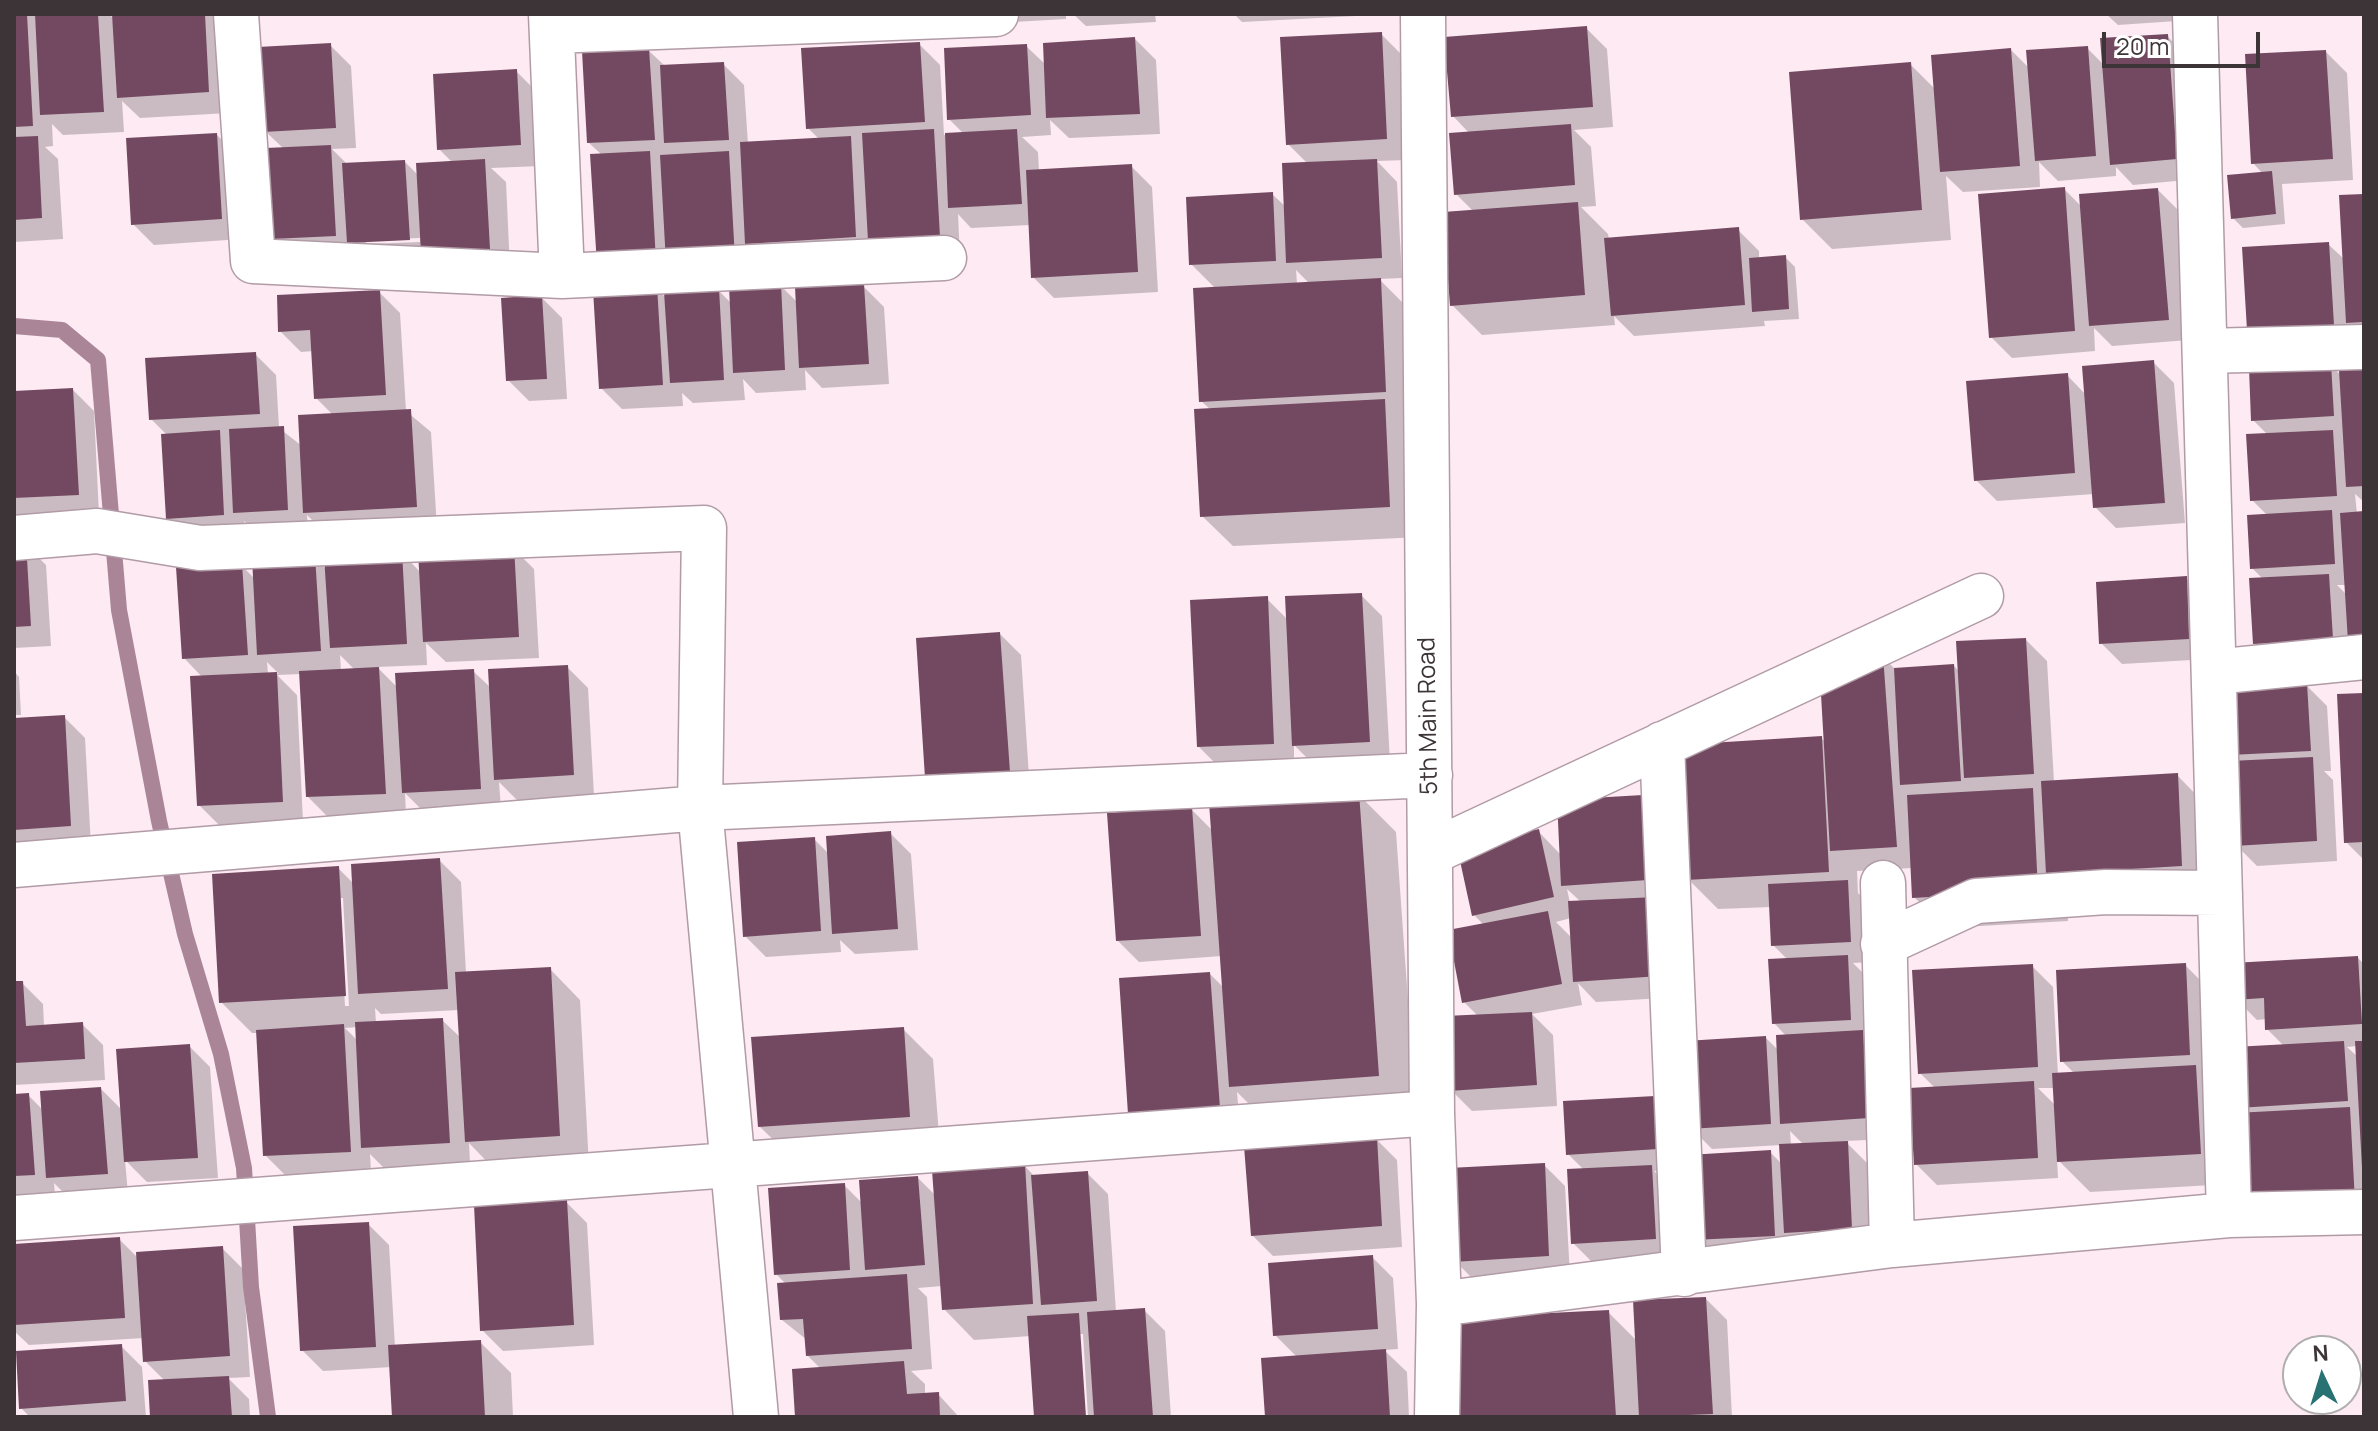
<!DOCTYPE html>
<html>
<head>
<meta charset="utf-8">
<style>
	body { margin:0 }
	#map { position:relative; width:2378px; height:1431px; overflow:hidden; background:#fdeaf3; font-family:Manrope,sans-serif }
	canvas { display:block }
	.frame { position:absolute; inset:0; border:16px solid #3d3438; pointer-events:none }
	.north { position:absolute; left:2282px; top:1335px; width:80px; height:80px; box-sizing:border-box; background:#fff; border:2px solid #b1aeaf; border-radius:50%; rotate:356deg; font-size:22px; font-weight:700; line-height:32px; text-align:center; color:#3d3438 }
	.north::after { content:''; display:block; margin:auto; width:28px; height:36px; background:#287273; clip-path:polygon(50% 0,100% 100%,50% 72%,0 100%) }
	.scale { position:absolute; left:2102px; top:32px; width:158px; height:36px; box-sizing:border-box; border:4px solid #3d3438; border-top:0; padding-left:10px; font-size:24px; line-height:28px; white-space:nowrap; color:#3d3438; -webkit-text-stroke:6px #fff; paint-order:stroke }
</style>
</head>
<body>
<div id="map">
<canvas width="2378" height="1431"></canvas>
<div class="frame"></div>
<div class="north">N</div>
<div class="scale">20 m</div>
</div>
<script>
const g = document.querySelector('canvas').getContext('2d');
g.lineJoin = 'round';
function fillPath(path, color) { g.fillStyle = color; g.fill(path, 'evenodd'); }
const toPath = rows => new Path2D(rows.map(r => 'M' + r).join(''));
function stroke(path, color, width, dash) { g.strokeStyle = color; g.lineWidth = width; g.lineCap = dash ? 'butt' : 'round'; g.setLineDash(dash || []); g.stroke(path); }
function label(font, color, halo, rows, align = 'center') {
  g.font = font + ' Manrope,sans-serif'; g.lineWidth = 8; g.setLineDash([]); g.textBaseline = 'middle'; g.strokeStyle = halo; g.fillStyle = color; for (const [text, x, y, turn = 0] of rows) {
    g.save(); g.translate(x, y); g.rotate((+turn || 0) * Math.PI / 180); g.textAlign = isNaN(turn) ? turn : align; if (halo) g.strokeText(text, 0, 0); g.fillText(text, 0, 0); g.restore();
  }
}
fillPath(toPath([
	[14,14,109,14,115,20,114,14,219,14,229,113,140,118,122,101,124,132,63,135,52,124,53,146,45,147,58,159,63,239,14,242],
	[1005,14,1066,14,1066,19,1013,22],
	[1073,14,1155,14,1156,22,1086,26],
	[1234,14,1375,14,1375,15,1242,22],
	[2106,14,2205,14,2206,19,2118,25],
	[1586,28,1607,49,1613,127,1574,130,1591,147,1596,206,1581,207,1608,234,1609,239,1738,230,1759,251,1759,259,1785,257,1795,267,1799,319,1764,321,1765,326,1634,336,1614,316,1615,325,1482,335,1452,305,1474,212,1456,194,1470,134,1453,116],
	[1381,34,1402,55,1407,160,1377,161,1397,182,1402,278,1379,279,1411,311,1420,537,1233,546,1202,516,1211,410,1201,401,1215,288,1191,264,1272,194,1286,207,1308,164,1288,144],
	[1296,270,1310,284,1297,284],
	[2167,36,2188,57,2197,179,2133,185,2116,167,2116,176,2058,181,2039,162,2040,187,1963,192,1946,176,1951,240,1832,249,1802,219,1910,64,1936,90,2011,50,2030,69,2087,48,2104,65],
	[1135,39,1156,60,1160,134,1069,138,1050,120,1051,135,1022,137,1038,152,1039,171,1131,166,1152,187,1158,292,1054,298,1033,277,1030,225,971,228,958,214,960,257,620,285,602,155,589,143,648,50,666,67,723,64,744,85,748,144,819,139,808,128,919,44,940,65,944,135,964,134,949,119,1026,46,1046,65],
	[330,45,351,66,356,148,332,149,348,165,405,162,419,176,453,163,439,149,516,71,537,92,541,166,491,168,506,182,510,269,294,260,273,239,284,149,265,131],
	[420,238,420,242,366,244,366,240],
	[2326,52,2347,73,2353,180,2282,184,2285,224,2243,228,2233,218,2263,174,2253,163],
	[217,135,238,156,242,239,154,245,133,224],
	[2064,189,2082,207,2158,190,2179,211,2189,340,2112,346,2094,328,2095,351,2012,358,1991,337],
	[2364,196,2364,338,2270,350,2328,244,2345,260],
	[780,285,797,302,863,286,884,307,889,384,822,388,805,370,806,390,756,393,743,379,745,400,693,403,682,393,683,406,622,409,601,388,656,288,667,299,718,290,732,304],
	[379,292,400,313,406,411,431,432,437,528,326,534,307,515,308,530,256,533,244,521,244,536,189,539,168,518,167,435,151,419,255,354,276,375,279,428,302,446,333,415,316,398,314,351,301,352,280,331],
	[541,297,562,318,567,399,529,401,508,380],
	[2153,362,2174,383,2185,523,2116,528,2095,507,2094,494,1997,501,1976,480,2067,375,2086,395],
	[2330,365,2342,376,2364,371,2364,502,2355,494,2357,514,2364,513,2364,656,2276,664,2255,643,2263,579,2252,568,2268,516,2252,500,2268,435,2253,420],
	[2337,585,2346,585,2347,595],
	[73,390,94,411,99,515,14,517,14,393],
	[14,544,25,544,46,565,51,646,14,648],
	[513,548,534,569,539,658,446,662,426,643,427,665,377,667,398,688,473,671,491,688,567,667,588,688,594,796,517,800,499,782,501,809,425,813,405,793,406,814,329,818,308,797,301,674,277,675,297,695,303,822,220,826,199,805,203,678,184,658,242,566,255,579,314,557,327,570,402,553,421,573],
	[340,655,355,670,341,671],
	[267,662,279,674,268,674],
	[2186,578,2207,599,2209,659,2122,664,2101,643],
	[1361,595,1382,616,1390,762,1315,766,1294,745,1294,764,1220,768,1199,747,1267,599,1288,620],
	[1000,634,1021,655,1030,792,947,798],
	[2026,640,2047,661,2054,782,2177,775,2207,806,2212,896,2066,892,2068,921,1945,928,1914,897,1913,868,1857,871,1858,893,1868,903,1871,962,1853,963,1868,978,1889,1139,1845,1141,1868,1164,1872,1249,1716,1260,1695,1239,1770,1152,1782,1164,1781,1145,1712,1149,1691,1128,1766,1038,1779,1051,1787,1037,1774,1023,1788,960,1773,945,1771,907,1718,909,1688,879,1821,738,1826,743,1883,657,1896,670,1954,666,1960,672],
	[1790,1131,1804,1145,1791,1146],
	[14,671,19,677,21,715,14,715],
	[2306,685,2327,706,2331,771,2324,771,2333,780,2337,861,2257,866,2236,845,2241,763,2232,754],
	[2364,695,2364,860,2346,842],
	[64,717,85,738,91,846,14,851,14,720],
	[1358,794,1396,832,1416,1114,1269,1124,1237,1092,1240,1128,1151,1134,1210,974,1224,988,1222,956,1139,962,1118,941,1191,809,1213,831],
	[1643,798,1680,997,1596,1002,1578,983,1582,1005,1532,1014,1553,1035,1557,1106,1472,1111,1451,1090,1478,1016,1464,1002,1484,925,1474,915,1538,831,1561,855],
	[1567,889,1581,902,1570,903],
	[1571,918,1572,938,1556,922],
	[890,833,911,854,918,950,855,954,840,940,841,952,766,957,745,936,814,839,829,854],
	[440,861,461,882,466,973,550,969,580,1000,589,1166,497,1172,469,1143,470,1163,384,1168,370,1154,371,1172,286,1176,265,1155,258,1033,252,1033,221,1002,338,868,354,884],
	[339,898,343,898,349,1006,345,1006],
	[375,1008,381,1014,459,1010,461,1038,442,1020,376,1023],
	[358,1027,358,1041,345,1028],
	[2358,958,2364,964,2364,1223,2240,1107,2284,1046,2267,1029,2267,1019,2257,1020,2236,999],
	[2357,1046,2358,1057,2347,1047],
	[2185,965,2206,986,2230,1184,2090,1192,2057,1159,2058,1178,1937,1185,1916,1164,1936,1089,1920,1073,2032,966,2053,987,2058,1075,2075,1074,2062,1061],
	[2038,1088,2055,1088,2056,1106],
	[14,983,22,983,43,1004,44,1026,82,1024,103,1045,105,1080,14,1085],
	[903,1029,933,1059,940,1147,790,1156,759,1126],
	[189,1046,210,1067,218,1178,147,1182,125,1160,128,1194,69,1198,54,1183,55,1195,14,1197,14,1096,28,1095,43,1110,101,1089,123,1111],
	[1654,1098,1678,1169,1654,1171,1672,1188,1676,1259,1594,1264,1573,1243,1585,1171,1568,1154],
	[1376,1139,1397,1160,1402,1247,1273,1256,1252,1235],
	[1024,1165,1035,1177,1087,1173,1108,1194,1116,1312,1144,1310,1165,1331,1171,1417,1088,1417,1083,1334,1079,1334,1084,1417,1036,1417,1031,1336,974,1340,944,1309,942,1286,918,1288,927,1297,932,1369,911,1371,925,1384,925,1395,938,1394,959,1417,797,1417,821,1369,808,1356,807,1340,782,1320,786,1284,776,1274,844,1185,862,1203,918,1178,936,1196],
	[1544,1165,1565,1186,1570,1276,1476,1282,1455,1261],
	[566,1202,587,1223,594,1345,503,1351,482,1330],
	[368,1224,389,1245,395,1347,480,1342,511,1373,513,1417,394,1417,392,1367,323,1371,302,1350],
	[119,1239,138,1258,222,1248,243,1269,250,1377,228,1378,249,1399,250,1417,152,1417,165,1381,145,1361,144,1338,29,1345,14,1331,14,1246],
	[1372,1257,1393,1278,1398,1349,1384,1350,1407,1372,1409,1417,1267,1417,1298,1358,1275,1335],
	[1706,1299,1727,1320,1732,1417,1459,1417,1608,1312,1637,1341],
	[121,1346,142,1367,146,1417,30,1417,21,1408]
]), '#0003');
stroke(toPath([
	[14,326,62,330,98,360,119,610,159,821,185,934,221,1054,244,1168,251,1287,268,1417]
]), '#aa8598', 16);
fillPath(toPath([
	[14,14,27,14,33,126,14,127],
	[35,14,98,14,104,112,40,115],
	[112,14,205,14,209,92,117,98],
	[1587,26,1593,107,1451,117,1444,37],
	[1382,32,1387,139,1286,145,1280,37],
	[2168,34,2177,159,2110,165,2100,38],
	[1135,37,1140,114,1046,118,1043,43],
	[920,42,925,122,806,129,801,48],
	[331,43,336,128,263,132,258,47],
	[1027,44,1031,115,947,120,944,48],
	[2088,46,2096,156,2035,161,2026,50],
	[649,48,655,140,587,143,582,51],
	[2011,48,2020,166,1940,172,1931,55],
	[2326,50,2333,159,2251,164,2245,54],
	[724,62,729,140,664,143,660,65],
	[1911,62,1922,210,1800,220,1789,72],
	[517,69,521,145,437,150,433,74],
	[1571,124,1575,185,1454,195,1449,133],
	[934,129,940,237,868,241,862,133],
	[1017,129,1022,204,948,208,945,133],
	[217,133,222,219,131,225,126,138],
	[38,136,42,218,14,220,14,137],
	[851,136,856,237,745,244,740,142],
	[331,145,336,236,271,239,266,148],
	[650,151,656,262,597,265,590,154],
	[729,151,735,259,666,263,660,155],
	[485,159,490,249,421,253,416,163],
	[1377,159,1382,258,1286,263,1282,163],
	[405,160,410,240,347,243,342,163],
	[1132,164,1138,272,1031,278,1026,170],
	[2272,171,2276,214,2231,219,2227,175],
	[2065,187,2075,331,1989,338,1978,194],
	[2158,188,2169,320,2089,326,2079,194],
	[1273,192,1276,261,1189,265,1186,197],
	[2364,194,2364,322,2346,323,2339,195],
	[1578,202,1585,295,1450,306,1443,212],
	[1739,227,1745,305,1611,316,1604,238],
	[2329,242,2334,325,2247,330,2242,247],
	[1786,255,1789,309,1752,312,1749,258],
	[1381,278,1386,392,1199,402,1193,288],
	[781,283,785,370,733,373,729,286],
	[864,284,869,364,799,368,795,287],
	[657,286,663,385,599,389,593,290],
	[719,288,724,380,670,383,664,292],
	[380,290,386,395,314,399,310,330,278,332,277,295],
	[542,295,547,379,506,381,501,298],
	[256,352,260,414,149,420,145,358],
	[2154,360,2165,503,2093,508,2082,366],
	[2331,363,2334,416,2251,421,2249,368],
	[2364,369,2364,486,2346,487,2339,370],
	[2068,373,2075,473,1974,481,1966,381],
	[73,388,79,495,14,498,14,391],
	[1385,399,1390,507,1200,517,1194,409],
	[411,409,417,507,303,513,298,415],
	[284,426,288,510,233,513,229,429],
	[220,430,224,515,166,519,161,434],
	[2333,430,2337,496,2250,501,2246,434],
	[2332,510,2335,564,2250,569,2247,515],
	[2364,511,2364,641,2348,642,2340,513],
	[14,542,26,542,31,626,14,627],
	[514,546,519,637,423,642,418,551],
	[402,551,407,644,330,648,324,556],
	[315,555,321,651,257,655,252,558],
	[242,563,248,655,182,659,176,567],
	[2329,574,2333,639,2253,644,2249,578],
	[2187,576,2189,639,2099,644,2096,582],
	[1362,593,1370,742,1292,746,1285,596],
	[1268,596,1274,744,1197,747,1190,600],
	[1000,632,1010,772,925,778,916,638],
	[2026,638,2034,774,1964,778,1956,641],
	[1883,655,1897,847,1830,851,1820,677],
	[1954,664,1961,781,1900,785,1894,668],
	[568,665,574,775,494,780,488,669],
	[379,667,386,794,306,797,299,671],
	[474,669,481,789,402,793,395,673],
	[277,672,283,802,197,806,190,676],
	[2307,683,2311,751,2230,755,2227,688],
	[2364,693,2364,842,2344,843,2337,694],
	[65,715,71,826,14,830,14,718],
	[1822,736,1829,872,1686,880,1678,745],
	[2313,757,2317,841,2234,846,2230,761],
	[2178,773,2182,866,2046,874,2041,781],
	[2033,788,2038,891,1912,898,1907,795],
	[1359,792,1379,1076,1229,1087,1209,802],
	[1643,795,1648,880,1561,886,1557,800],
	[1192,807,1201,936,1116,941,1107,813],
	[1539,829,1554,897,1472,916,1457,847],
	[891,831,898,929,832,934,826,836],
	[815,837,821,931,743,937,737,842],
	[440,858,448,989,358,994,351,864],
	[339,866,346,996,219,1003,212,874],
	[1848,880,1851,942,1771,946,1768,884],
	[1656,897,1660,976,1573,982,1568,901],
	[1548,911,1562,984,1462,1003,1448,930],
	[1848,955,1851,1020,1772,1024,1768,959],
	[2358,956,2362,1024,2265,1030,2264,998,2234,1000,2232,963],
	[2186,963,2190,1055,2060,1062,2056,970],
	[2033,964,2038,1067,1918,1074,1912,970],
	[551,967,560,1136,465,1142,455,972],
	[1210,972,1220,1108,1128,1114,1119,978],
	[14,981,23,981,26,1026,83,1022,85,1059,14,1063],
	[1532,1012,1537,1085,1449,1091,1445,1016],
	[443,1018,450,1143,361,1148,355,1022],
	[344,1024,351,1152,263,1156,256,1030],
	[904,1027,910,1117,758,1127,751,1037],
	[1863,1030,1869,1118,1780,1124,1776,1035],
	[1766,1036,1771,1124,1689,1129,1685,1041],
	[2344,1041,2348,1101,2238,1108,2234,1047],
	[2355,1041,2364,1041,2364,1168,2362,1168],
	[190,1044,198,1158,124,1162,116,1049],
	[2196,1065,2201,1154,2057,1162,2052,1073],
	[2034,1081,2038,1158,1914,1165,1909,1088],
	[101,1087,108,1174,46,1178,40,1091],
	[29,1093,35,1175,14,1176,14,1094],
	[1655,1096,1658,1149,1566,1155,1563,1101],
	[2350,1107,2355,1202,2239,1209,2235,1113],
	[1377,1137,1382,1226,1251,1236,1244,1146],
	[1848,1141,1852,1229,1784,1233,1779,1144],
	[1771,1150,1775,1236,1693,1240,1688,1155],
	[1025,1163,1033,1304,942,1310,932,1170],
	[1545,1163,1549,1256,1453,1262,1449,1168],
	[1652,1165,1656,1239,1571,1244,1567,1169],
	[1088,1171,1097,1301,1041,1305,1031,1175],
	[918,1176,925,1265,865,1270,859,1180],
	[845,1183,850,1270,774,1275,768,1188],
	[567,1200,574,1325,480,1331,474,1205],
	[369,1222,376,1347,300,1351,293,1226],
	[120,1237,125,1318,14,1325,14,1244],
	[223,1246,230,1356,143,1362,136,1252],
	[1373,1255,1378,1329,1273,1336,1268,1263],
	[907,1274,912,1349,806,1356,803,1319,780,1320,777,1283],
	[1706,1297,1713,1414,1639,1417,1633,1300],
	[1145,1308,1153,1417,1094,1417,1087,1312],
	[1609,1310,1616,1417,1457,1417,1452,1318],
	[1079,1313,1086,1417,1034,1417,1027,1316],
	[481,1340,485,1417,392,1417,388,1345],
	[122,1344,126,1401,19,1409,16,1351],
	[1386,1349,1390,1417,1265,1417,1261,1358],
	[904,1361,907,1394,939,1392,940,1417,795,1417,792,1369],
	[229,1376,232,1417,150,1417,148,1380]
]), '#724960');
const street = toPath([
	[236,14,253,261,562,276],
	[551,14,562,276,944,258],
	[1423,14,1432,1113,1439,1304,1437,1417],
	[2195,14,2229,1215,2364,1212],
	[552,31,996,14],
	[2205,351,2364,347],
	[14,538,97,531,200,548,704,528,700,808,756,1417],
	[2214,672,2364,657],
	[1662,744,1684,1274],
	[1432,852,1981,596],
	[14,865,700,808,1430,775],
	[1883,883,1892,1245],
	[1883,944,1976,901,2106,892,2220,893],
	[14,1218,1432,1113],
	[1439,1304,1892,1245,2229,1215]
]);
stroke(street, '#b19ba6', 47);
stroke(street, '#fff', 44);
label('24px', '#3d3438', '#fff', [
	["5th Main Road",1429,716,-91]
]);
</script>
</body>
</html>
